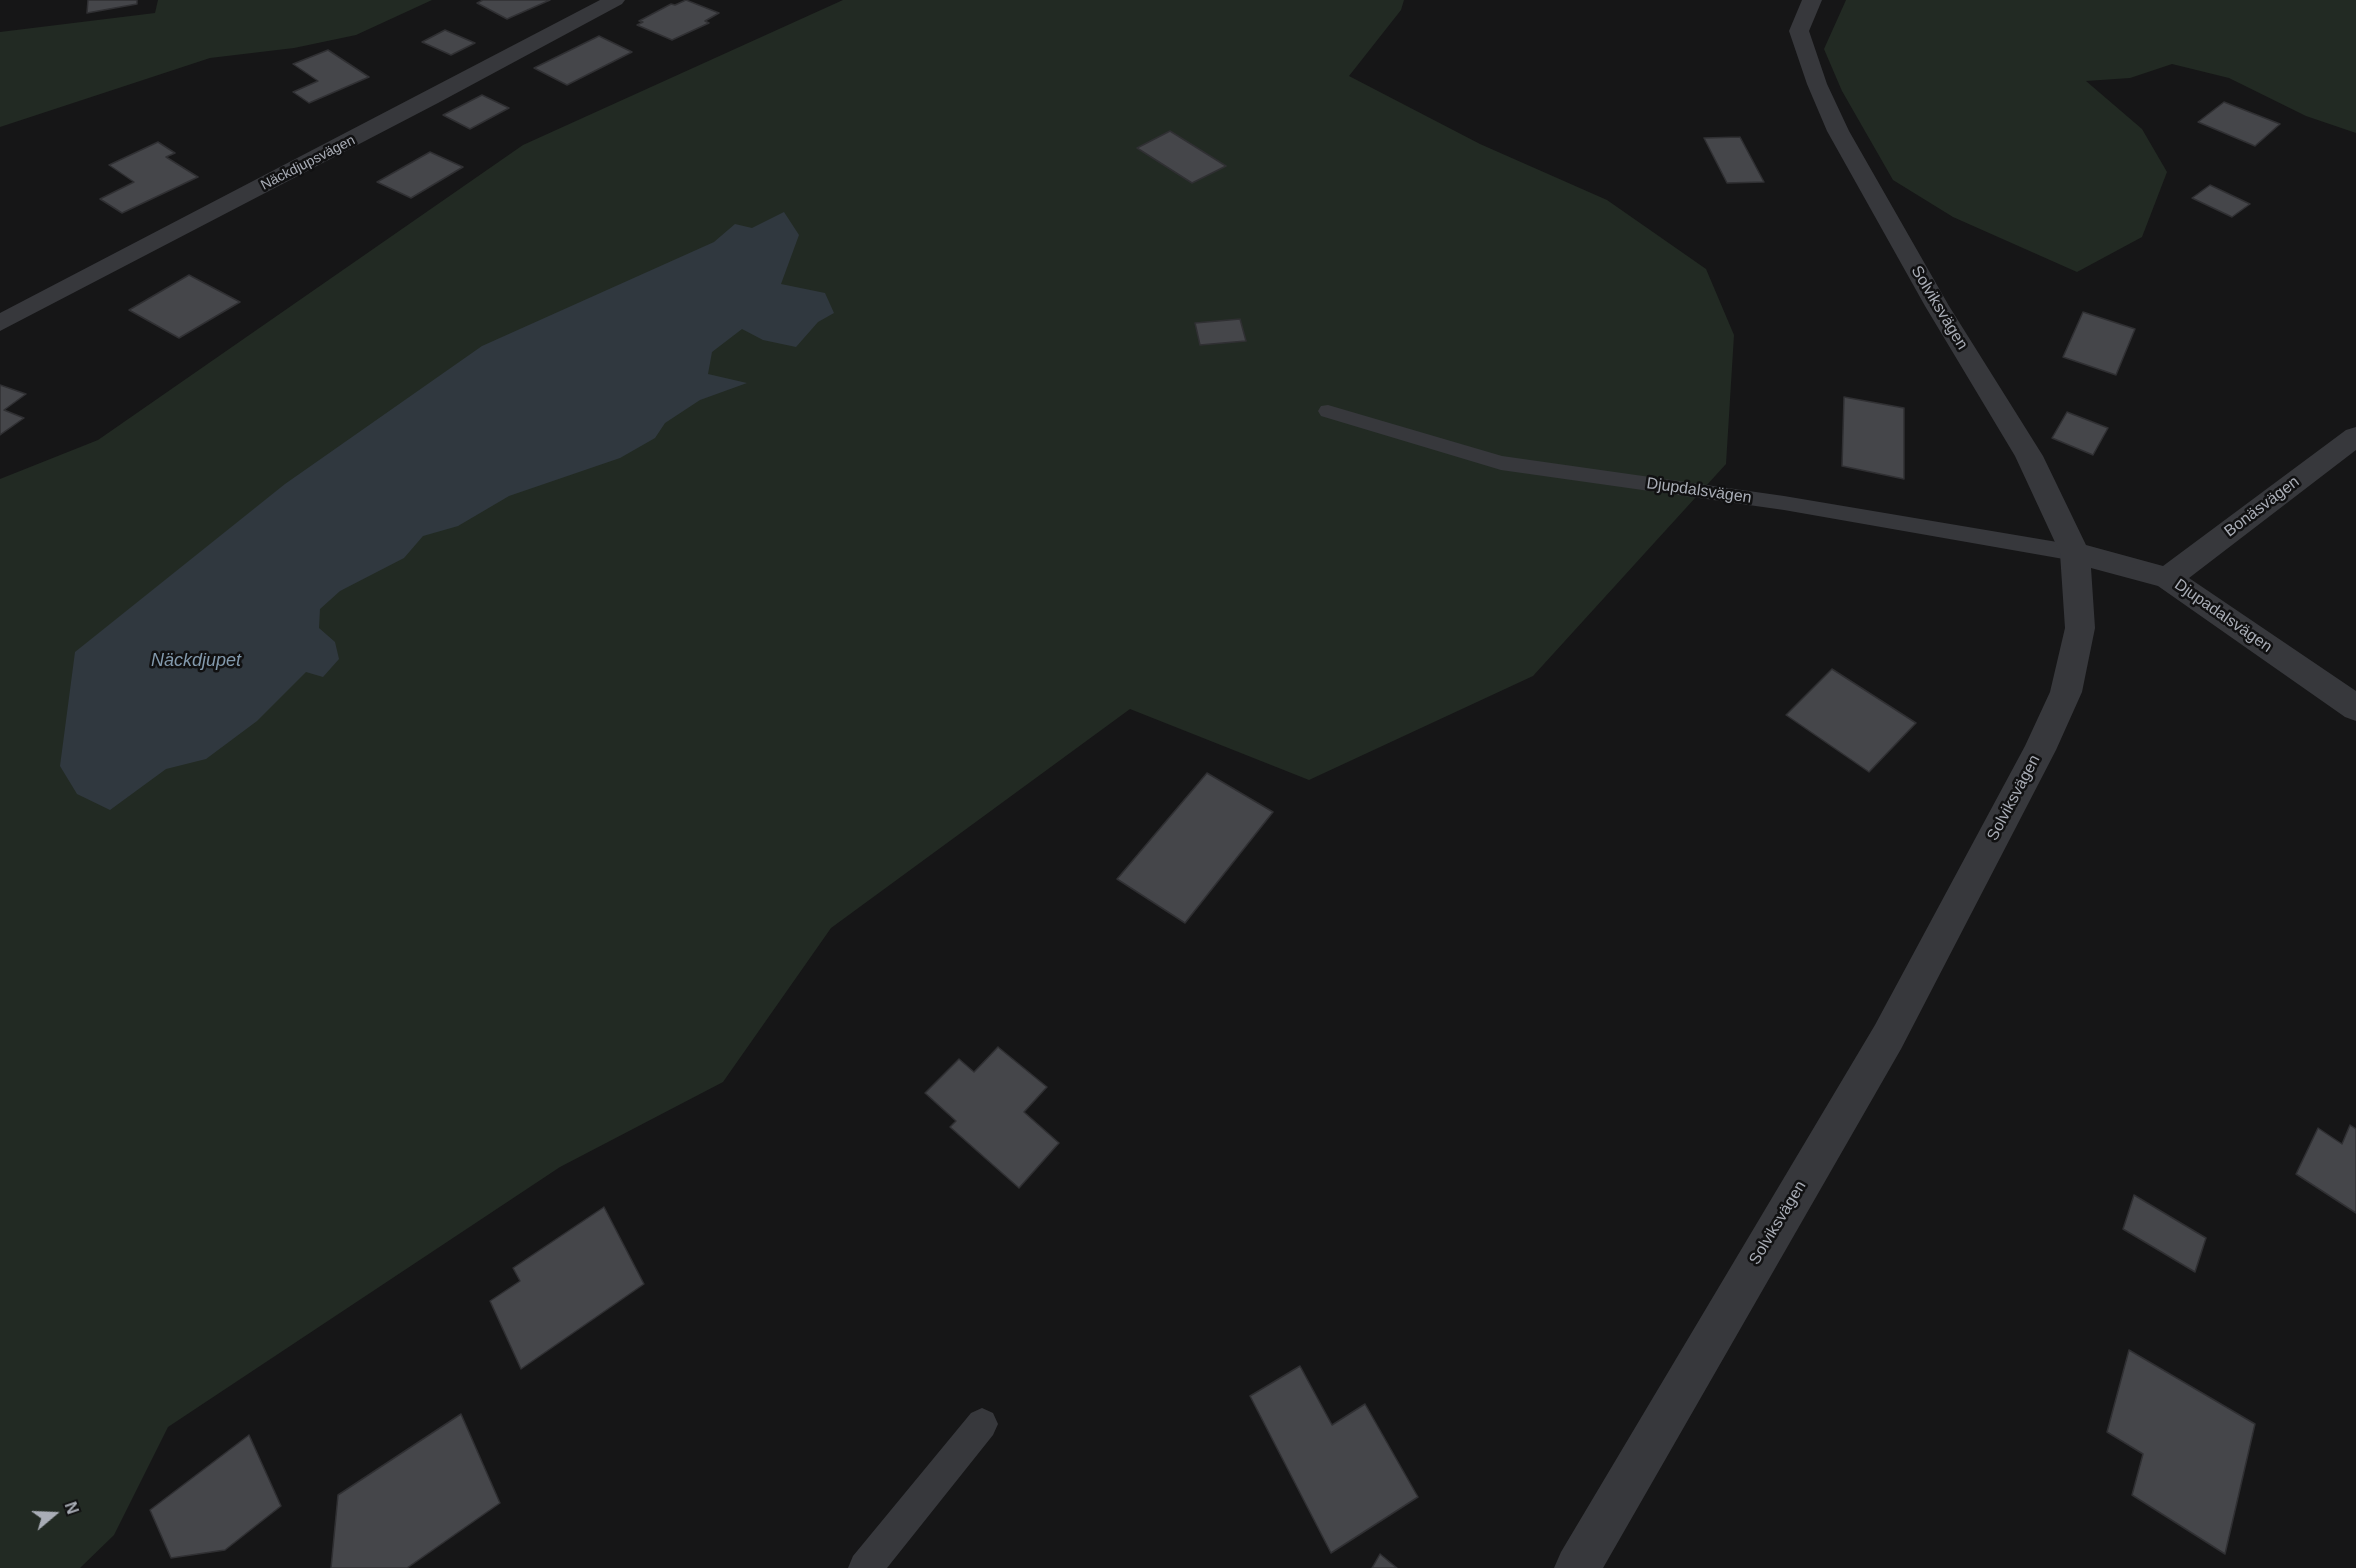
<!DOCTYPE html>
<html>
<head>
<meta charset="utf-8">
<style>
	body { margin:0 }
	#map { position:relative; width:2356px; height:1568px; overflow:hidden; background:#161617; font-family:Arial,sans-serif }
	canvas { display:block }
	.north { position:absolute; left:24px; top:1484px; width:60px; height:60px; -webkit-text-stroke:4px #111112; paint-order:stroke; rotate:71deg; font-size:16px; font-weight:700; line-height:24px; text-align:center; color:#a9adb6 }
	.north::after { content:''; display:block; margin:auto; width:21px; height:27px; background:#a9adb6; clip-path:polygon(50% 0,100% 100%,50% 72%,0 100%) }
</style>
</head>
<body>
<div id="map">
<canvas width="2356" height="1568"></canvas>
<div class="north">N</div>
</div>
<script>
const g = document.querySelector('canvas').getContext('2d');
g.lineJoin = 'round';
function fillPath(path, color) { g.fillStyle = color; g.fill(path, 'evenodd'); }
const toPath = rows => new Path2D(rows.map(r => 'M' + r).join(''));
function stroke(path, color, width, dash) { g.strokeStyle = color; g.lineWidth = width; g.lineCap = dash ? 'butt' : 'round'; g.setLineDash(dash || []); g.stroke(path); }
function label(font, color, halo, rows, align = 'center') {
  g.font = font + ' Arial,sans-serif'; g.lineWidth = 5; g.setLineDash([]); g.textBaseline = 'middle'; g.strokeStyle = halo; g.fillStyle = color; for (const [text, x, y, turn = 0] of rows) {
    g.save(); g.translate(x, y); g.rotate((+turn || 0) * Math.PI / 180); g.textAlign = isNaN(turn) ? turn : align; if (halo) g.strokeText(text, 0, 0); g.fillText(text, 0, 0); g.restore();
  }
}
fillPath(toPath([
	[158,0,432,0,356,35,294,48,210,58,0,127,0,32,155,13],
	[843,0,1404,0,1401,10,1349,76,1480,144,1607,200,1706,269,1734,335,1726,464,1533,676,1309,780,1130,709,831,928,723,1082,560,1167,168,1427,114,1535,80,1568,0,1568,0,479,98,440,523,145],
	[1846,0,2356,0,2356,133,2306,116,2229,78,2172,64,2130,78,2086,81,2142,129,2167,172,2142,237,2077,272,1953,217,1893,180,1842,91,1824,49]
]), '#222a23');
fillPath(toPath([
	[784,212,799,235,781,284,825,293,834,313,818,322,796,347,763,340,742,329,712,352,708,374,747,383,700,400,665,423,655,438,620,458,509,496,458,526,423,536,404,558,340,591,320,609,319,628,335,642,339,659,323,677,306,672,257,721,206,759,166,769,110,810,77,794,60,766,75,652,285,484,482,346,714,242,735,224,752,228]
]), '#30383f');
const building = toPath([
	[88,0,137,0,137,4,87,13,88,0],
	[483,0,550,0,507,19,477,3,483,0],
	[686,0,719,13,705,21,709,23,672,40,637,25,643,22,639,21,671,4,675,5,686,0],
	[445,30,475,43,451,55,422,42,445,30],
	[599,36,632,52,567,85,534,68,599,36],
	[328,50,369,77,309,103,293,92,318,81,293,64,328,50],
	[482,95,509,108,470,129,443,115,482,95],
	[2224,102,2280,124,2255,146,2198,122,2224,102],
	[1170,131,1226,166,1192,183,1137,148,1170,131],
	[1740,137,1764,182,1727,183,1704,138,1740,137],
	[158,142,175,153,166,157,198,177,122,213,100,199,134,182,109,165,158,142],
	[430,152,463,167,411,198,377,182,430,152],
	[2210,185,2250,204,2232,217,2192,198,2210,185],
	[189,275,240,302,179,338,129,310,189,275],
	[2083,312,2135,329,2116,375,2063,357,2083,312],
	[1240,319,1246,341,1200,345,1195,323,1240,319],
	[0,385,26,394,4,410,24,418,0,435,0,385],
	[1844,397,1904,408,1904,479,1842,466,1844,397],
	[2067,412,2108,428,2093,455,2052,438,2067,412],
	[1832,669,1916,723,1869,772,1786,715,1832,669],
	[1207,773,1273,812,1185,923,1117,879,1207,773],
	[998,1047,1047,1087,1024,1112,1059,1143,1019,1188,950,1127,956,1121,925,1093,959,1059,974,1072,998,1047],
	[2350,1125,2356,1129,2356,1213,2296,1174,2318,1128,2342,1144,2350,1125],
	[2134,1195,2206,1238,2195,1272,2123,1229,2134,1195],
	[604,1207,644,1284,521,1369,490,1301,520,1281,513,1268,604,1207],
	[2129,1350,2255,1424,2225,1554,2132,1495,2143,1454,2107,1432,2129,1350],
	[1300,1366,1332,1425,1365,1404,1418,1497,1331,1553,1250,1396,1300,1366],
	[461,1414,500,1503,407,1568,331,1568,338,1495,461,1414],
	[249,1435,281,1506,225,1550,171,1558,150,1510,249,1435],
	[1380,1554,1397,1568,1372,1568,1380,1554]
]);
fillPath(building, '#45464a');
stroke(building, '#303033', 1.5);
fillPath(toPath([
	[1328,405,1502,456,1784,496,2075,545,2082,548,2086,553,2082,558,2075,561,1784,510,1501,470,1321,416,1318,411,1321,406,1328,405],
	[982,1408,993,1413,998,1424,993,1435,887,1568,848,1568,853,1556,971,1413,982,1408]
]), '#37383c');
fillPath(toPath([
	[600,0,625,0,622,4,438,103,0,331,0,313,600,0],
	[1802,0,1822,0,1809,31,1827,84,1849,131,1949,306,2043,456,2086,545,2163,566,2346,430,2356,427,2356,450,2189,578,2356,691,2356,721,2345,717,2158,586,2091,568,2095,628,2082,692,2056,750,1901,1049,1603,1568,1554,1568,1561,1552,1875,1025,2025,746,2050,692,2065,628,2060,553,2015,456,1925,306,1827,131,1807,84,1789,31,1802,0]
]), '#37383c');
label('14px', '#a9adb6', '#111112', [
	["Näckdjupsvägen",308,163,-27]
]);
label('16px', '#a9adb6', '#111112', [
	["Solviksvägen",1939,308,59],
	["Djupdalsvägen",1699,491,8],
	["Bonäsvägen",2262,507,-37],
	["Djupadalsvägen",2223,616,35],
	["Solviksvägen",2014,798,-62],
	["Solviksvägen",1778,1223,-59]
]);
label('italic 18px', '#839aad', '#111112', [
	["Näckdjupet",196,661]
]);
</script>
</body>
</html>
